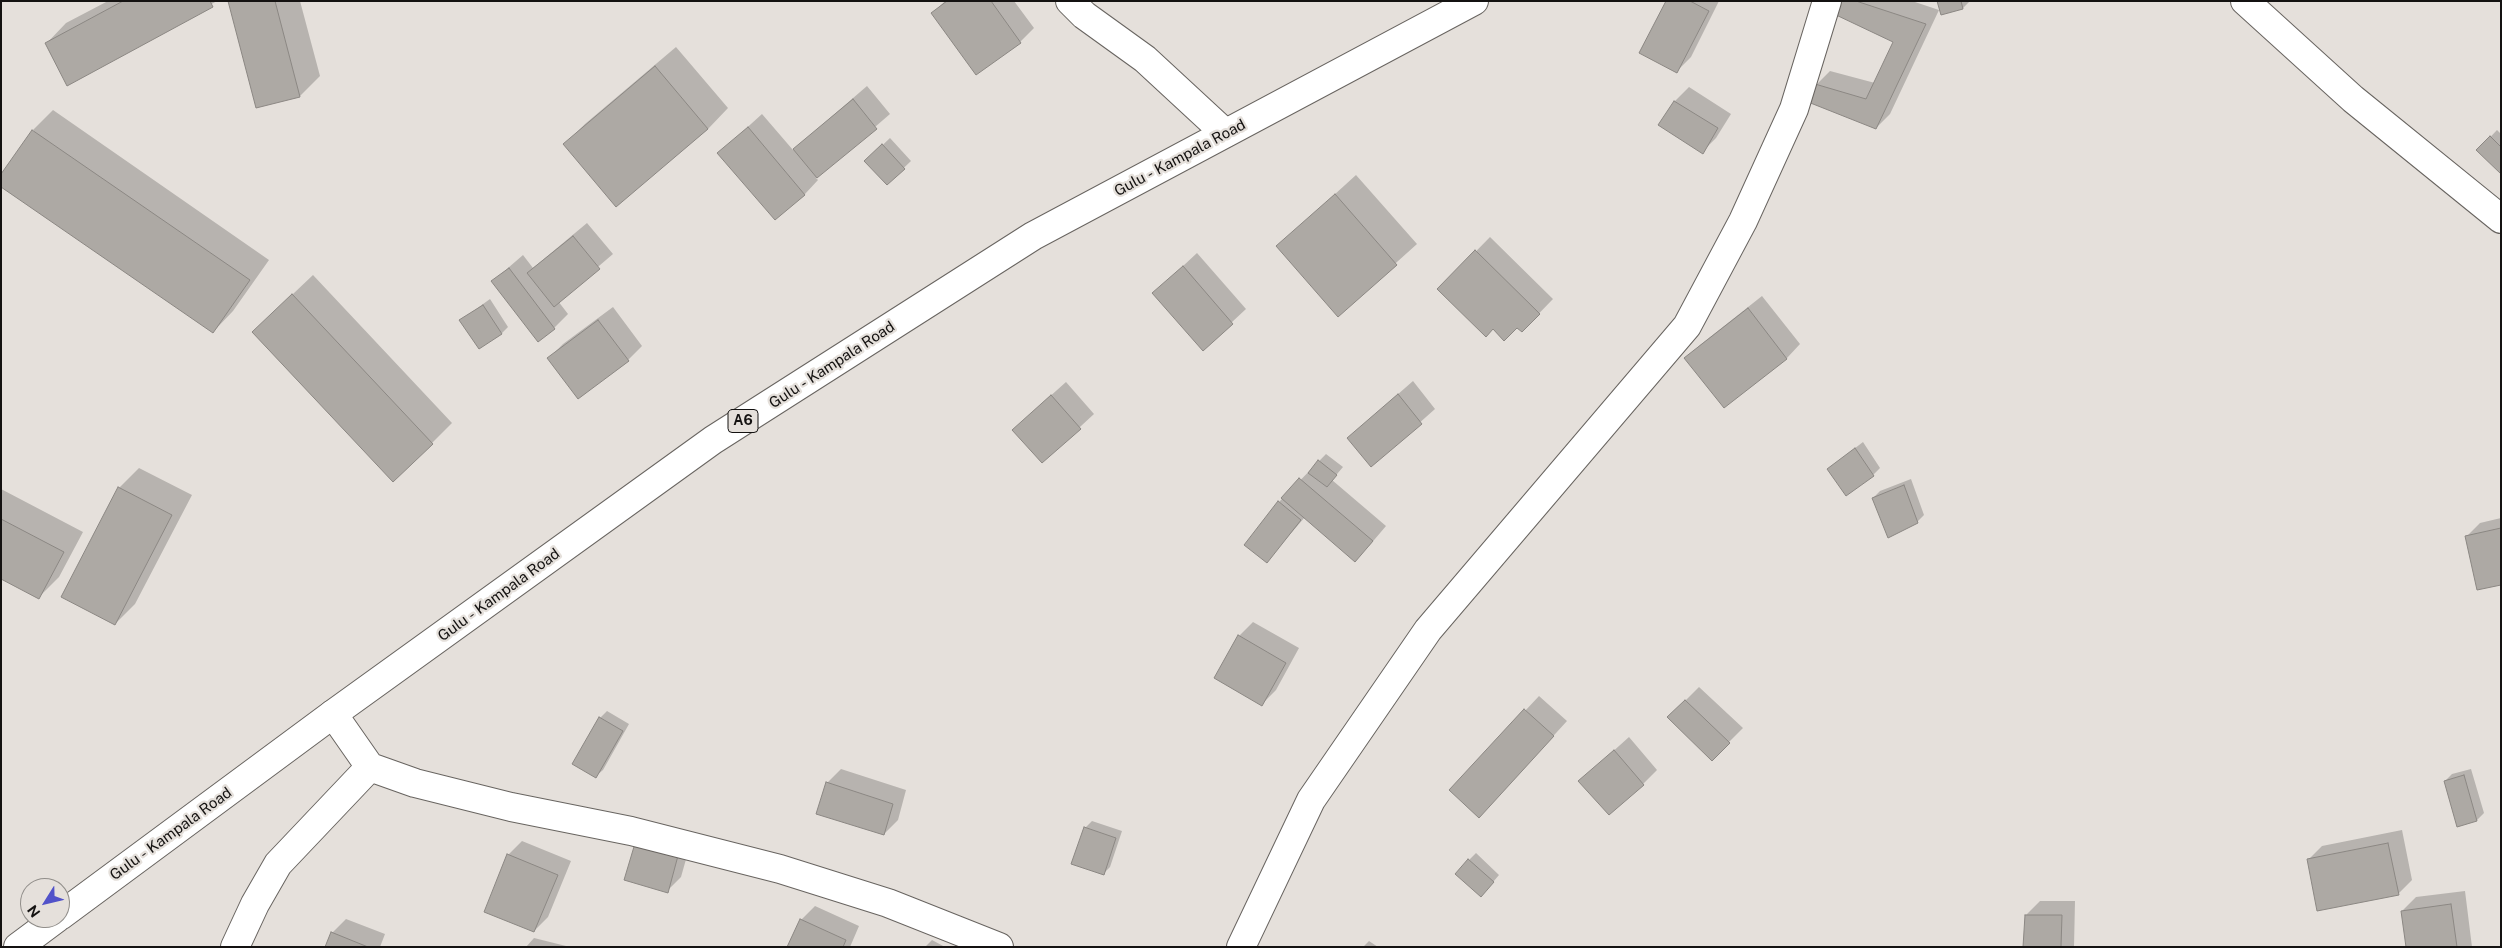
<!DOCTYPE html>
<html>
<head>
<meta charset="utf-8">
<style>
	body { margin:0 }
	#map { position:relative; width:2502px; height:948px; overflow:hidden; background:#e5e0db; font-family:"Public Sans",sans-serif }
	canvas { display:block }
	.frame { position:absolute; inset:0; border:2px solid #141211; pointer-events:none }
	.north { position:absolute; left:20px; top:878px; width:50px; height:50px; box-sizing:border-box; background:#e5e0db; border:1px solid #918e8a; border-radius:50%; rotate:234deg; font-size:14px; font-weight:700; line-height:20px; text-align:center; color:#141211 }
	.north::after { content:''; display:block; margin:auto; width:18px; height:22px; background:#5152c9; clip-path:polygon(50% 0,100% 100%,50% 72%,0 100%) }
</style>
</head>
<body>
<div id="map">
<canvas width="2502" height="948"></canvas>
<div class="frame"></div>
<div class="north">N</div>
</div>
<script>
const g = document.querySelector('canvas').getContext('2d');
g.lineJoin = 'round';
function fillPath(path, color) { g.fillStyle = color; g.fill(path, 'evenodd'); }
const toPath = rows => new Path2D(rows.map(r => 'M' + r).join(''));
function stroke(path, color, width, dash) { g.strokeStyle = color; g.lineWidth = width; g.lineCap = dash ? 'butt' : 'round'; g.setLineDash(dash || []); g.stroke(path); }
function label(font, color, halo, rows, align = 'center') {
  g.font = font + ' "Public Sans",sans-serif'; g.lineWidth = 4.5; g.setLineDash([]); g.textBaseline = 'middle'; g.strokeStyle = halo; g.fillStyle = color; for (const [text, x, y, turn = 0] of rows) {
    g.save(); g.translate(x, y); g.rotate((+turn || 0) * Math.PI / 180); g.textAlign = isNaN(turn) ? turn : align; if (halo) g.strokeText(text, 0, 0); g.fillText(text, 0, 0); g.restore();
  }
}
fillPath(toPath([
	[108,1,217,1,68,84,46,44,66,23],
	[229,1,300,1,320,76,300,96],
	[945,1,1014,1,1034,28,1020,42,933,13],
	[1667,1,1719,1,1691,57,1677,71],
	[1840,1,1912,1,1939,10,1890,114,1876,128,1816,85,1830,71,1875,83,1895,41],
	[1938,1,1970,1,1963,8],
	[676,47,728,108,708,129,616,205,565,144,585,124],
	[867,86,890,114,816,178,818,180,805,194,775,219,719,153,762,114,793,150],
	[1689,87,1731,114,1716,138,1702,152,1660,125,1675,101],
	[53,110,269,260,233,311,213,332,33,130],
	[2497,130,2501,134,2501,173,2478,150],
	[890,138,911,161,887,184,866,161],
	[1356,175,1417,244,1338,315,1278,246],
	[587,223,613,254,558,301,568,314,554,328,493,281,523,255,533,268],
	[1490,237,1553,299,1522,331,1517,326,1493,328,1439,289],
	[1197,253,1246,309,1203,349,1154,293],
	[313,275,452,423,432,443,274,312],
	[1762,296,1800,344,1787,358,1724,406,1686,358,1700,345],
	[490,299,508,327,502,333,461,320],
	[613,307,642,346,628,360,549,358,563,344],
	[1413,381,1435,409,1372,465,1348,438],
	[1066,382,1094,414,1042,462,1028,416],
	[1863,442,1880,468,1873,475,1828,469],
	[1326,454,1343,467,1332,480,1386,526,1369,546,1305,517,1267,561,1279,502],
	[139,468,192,495,135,604,115,624,119,488],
	[1911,479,1924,515,1917,522,1873,498,1880,491],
	[1,489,83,532,59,577,39,597,1,577],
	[2501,518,2501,583,2466,537,2480,523],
	[1253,622,1299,648,1276,690,1262,704,1239,636],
	[1699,687,1743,728,1712,759,1669,717],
	[1539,696,1567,721,1493,802,1451,790],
	[607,711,629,724,603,770,596,776,600,718],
	[1629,737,1657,770,1643,784,1580,781],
	[841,769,906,790,898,820,884,834,827,783],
	[2471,769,2484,813,2477,820,2458,825,2445,781,2452,774],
	[1092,821,1122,831,1110,867,1103,874,1085,828],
	[651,826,692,838,681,877,667,891],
	[2402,830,2412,880,2398,894,2308,860,2322,846],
	[522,841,571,861,548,917,534,931,508,855],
	[1476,853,1499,875,1488,888,1469,860],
	[2465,891,2472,947,2407,947,2402,911,2416,897],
	[2040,901,2075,901,2074,947,2024,947,2026,915],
	[815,906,859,926,850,947,789,947,801,920],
	[346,919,385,934,380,947,327,947,332,933],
	[534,938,566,946,566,947,526,947],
	[932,940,945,947,925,947],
	[1369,941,1378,947,1363,947]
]), '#0003');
const building = toPath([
	[123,1,210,1,213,7,67,86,45,43,123,1],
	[228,1,275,1,300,97,256,108,228,1],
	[947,1,991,1,1021,43,976,75,931,13,947,1],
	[1666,1,1690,1,1709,11,1677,73,1639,53,1666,1],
	[1839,1,1856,1,1926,24,1876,129,1808,102,1815,84,1866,99,1893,42,1834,14,1839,1],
	[1937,1,1961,1,1963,9,1941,15,1937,1],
	[655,66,708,129,616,207,563,144,655,66],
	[853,99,877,129,817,178,793,149,853,99],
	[1674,101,1718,128,1703,154,1658,125,1674,101],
	[748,127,805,195,775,220,717,153,748,127],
	[32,130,250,280,213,333,1,187,1,174,32,130],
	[2490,136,2501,147,2501,174,2476,150,2490,136],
	[882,144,905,169,887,185,864,161,882,144],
	[1335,194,1397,265,1338,317,1276,246,1335,194],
	[573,236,600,269,554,307,527,273,573,236],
	[1475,250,1540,314,1522,332,1517,328,1504,341,1493,329,1486,337,1437,289,1475,250],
	[1183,266,1233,324,1203,351,1152,293,1183,266],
	[509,268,555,329,538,342,491,281,509,268],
	[292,294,433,444,393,482,252,332,292,294],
	[483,305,502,334,479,349,459,320,483,305],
	[1748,308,1787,359,1724,408,1684,358,1748,308],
	[598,320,629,361,578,399,547,358,598,320],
	[1398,394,1422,424,1371,467,1347,438,1398,394],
	[1051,395,1081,429,1042,463,1012,430,1051,395],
	[1855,448,1874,476,1846,496,1827,469,1855,448],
	[1318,460,1337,475,1327,487,1308,473,1318,460],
	[1299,478,1373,541,1355,562,1281,498,1299,478],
	[1904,485,1918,523,1888,538,1872,498,1904,485],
	[118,487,172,515,115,625,61,597,118,487],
	[1278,501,1301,520,1267,563,1244,545,1278,501],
	[1,519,64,552,39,599,1,579,1,519],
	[2501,528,2501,585,2477,590,2465,536,2501,528],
	[1238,635,1286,663,1262,706,1214,678,1238,635],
	[1685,700,1730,743,1712,761,1667,717,1685,700],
	[1524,709,1554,736,1479,818,1449,790,1524,709],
	[599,717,623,731,596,778,572,764,599,717],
	[1614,750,1644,785,1609,815,1578,781,1614,750],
	[2464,775,2477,821,2457,827,2444,781,2464,775],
	[826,782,893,804,884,835,816,814,826,782],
	[1084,827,1116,838,1104,875,1071,864,1084,827],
	[636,840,679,852,668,893,624,880,636,840],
	[2388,843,2399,895,2317,911,2307,859,2388,843],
	[507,854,558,875,534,932,484,912,507,854],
	[1468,859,1494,882,1481,897,1455,874,1468,859],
	[2451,904,2457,947,2406,947,2401,911,2451,904],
	[2025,915,2062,915,2061,947,2023,947,2025,915],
	[800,919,846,940,843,947,787,947,800,919],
	[331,932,368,947,325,947,331,932]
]);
fillPath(building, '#ada9a4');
stroke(building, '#8b8783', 1);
const street = toPath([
	[1070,1,1084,15,1145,59,1225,133],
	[2245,1,2353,99,2501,219],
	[333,714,370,767,415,783,511,807,631,831,780,869,888,903,999,947],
	[235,947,255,904,278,864,370,767],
	[1241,947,1311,800,1428,630,1687,326,1743,221,1794,109,1827,1]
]);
const primary = toPath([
	[60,916,333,714,713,440,1033,236,1474,1],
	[18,947,57,918]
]);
stroke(street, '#686460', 30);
stroke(primary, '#686460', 30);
stroke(street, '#fff', 28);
stroke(primary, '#fff', 28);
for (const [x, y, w] of [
	[743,421,30]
]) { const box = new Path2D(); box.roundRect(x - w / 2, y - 11.5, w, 23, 4); g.fillStyle = '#e5e0db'; g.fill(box); stroke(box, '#141211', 1); }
label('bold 14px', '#141211', null, [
	["A6",743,421]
]);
label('15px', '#141211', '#e5e0db', [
	["Gulu - Kampala Road",1180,158,-28],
	["Gulu - Kampala Road",832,365,-33],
	["Gulu - Kampala Road",499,595,-36],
	["Gulu - Kampala Road",171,834,-36]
]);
</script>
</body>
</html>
